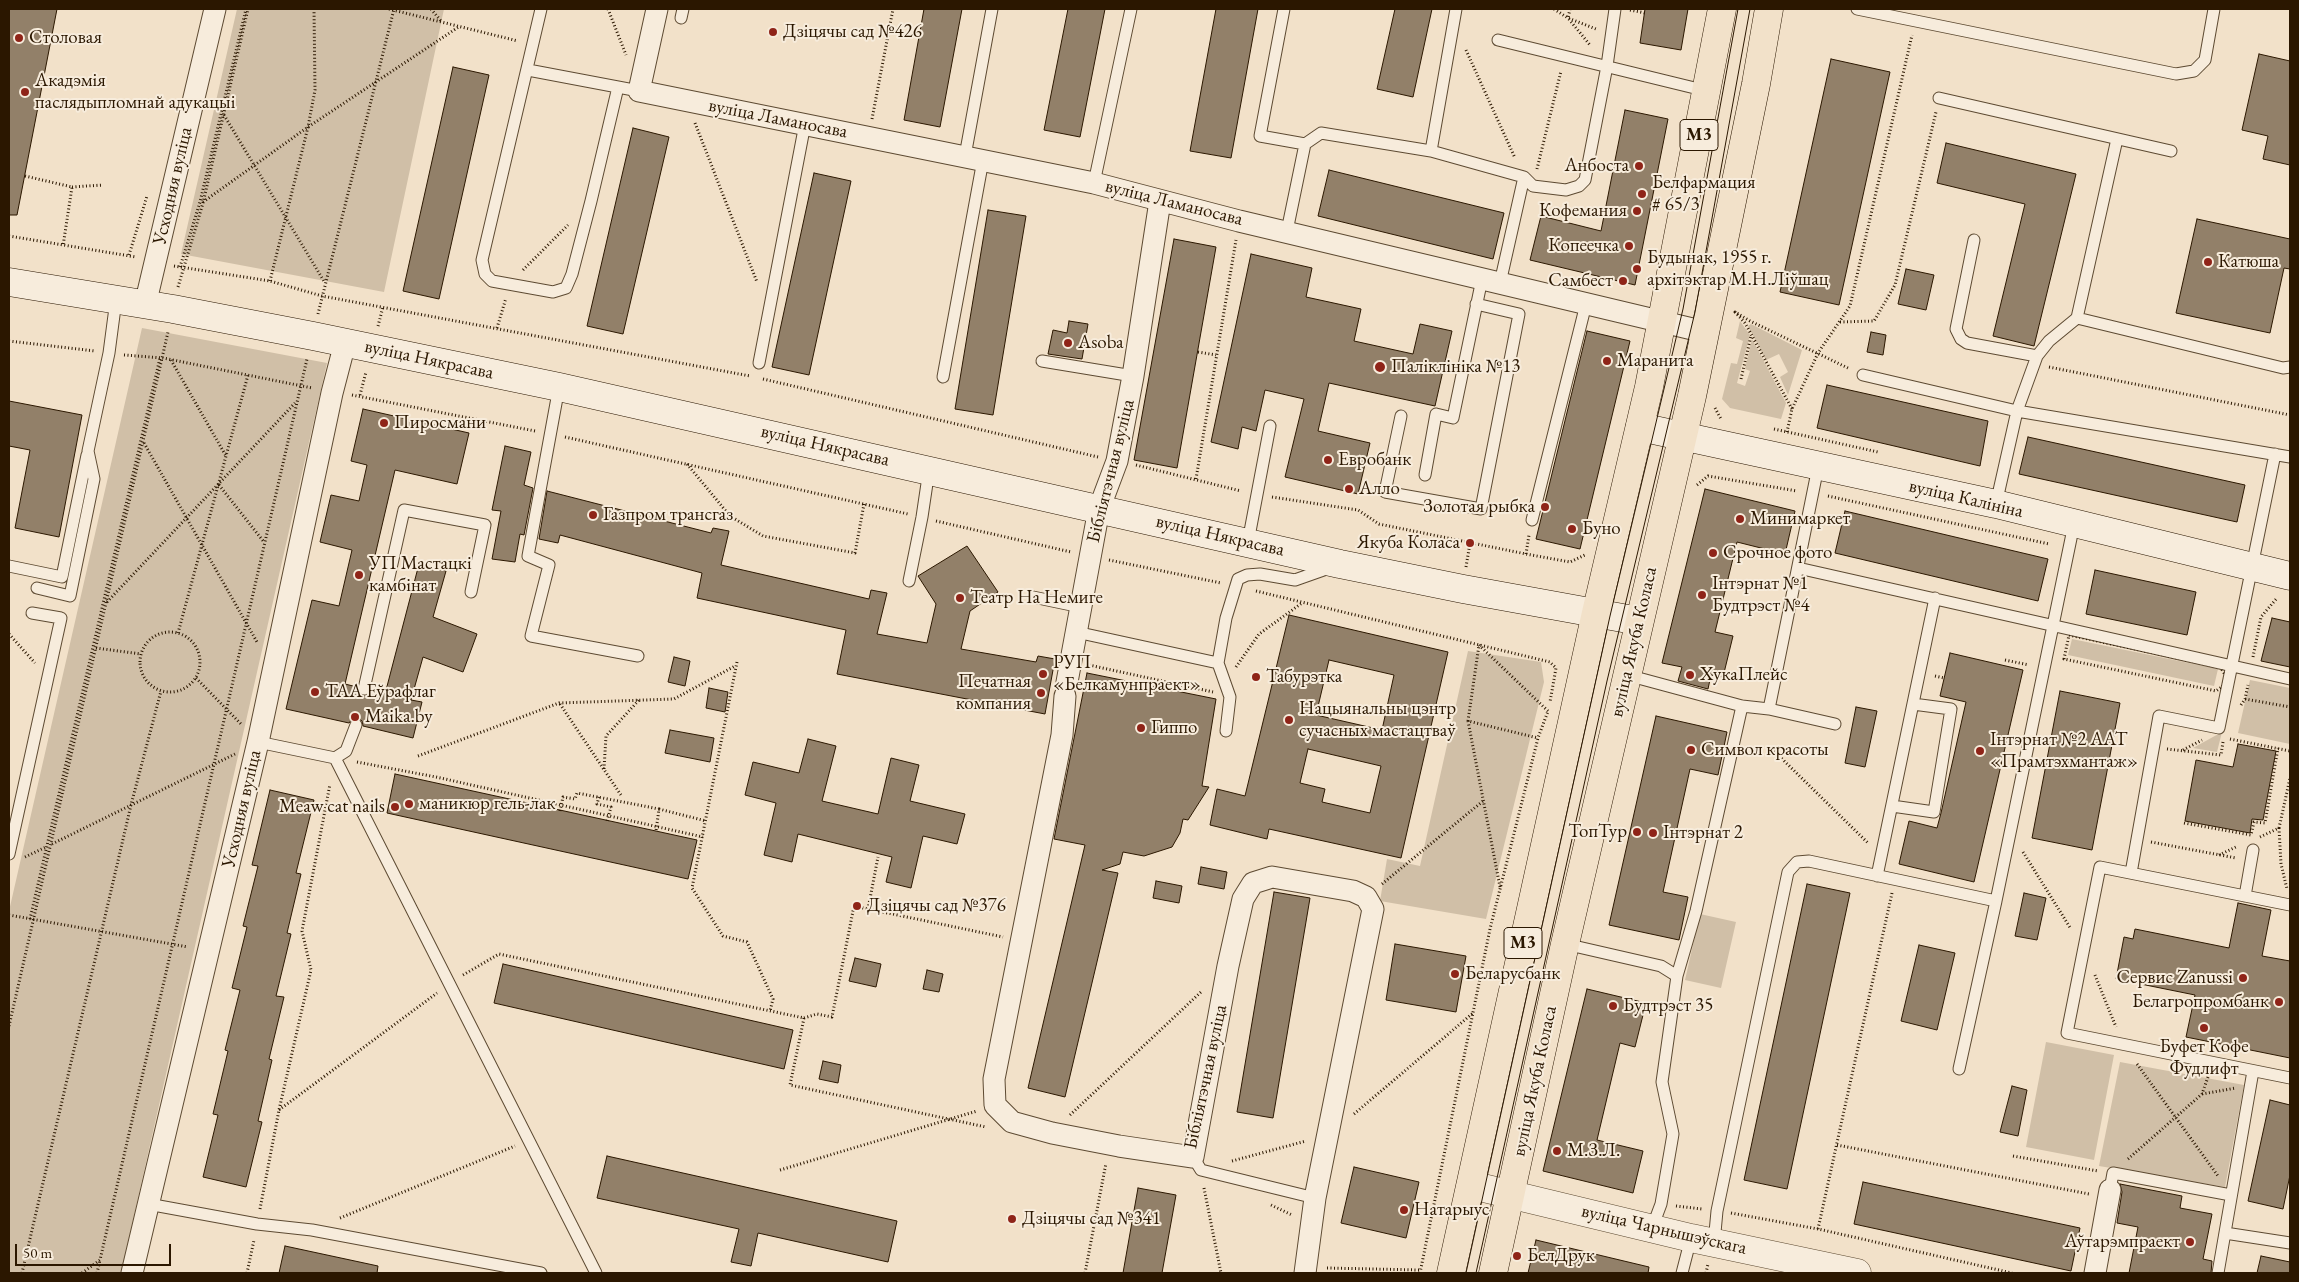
<!DOCTYPE html>
<html>
<head>
<meta charset="utf-8">
<style>
	body { margin:0 }
	#map { position:relative; width:2299px; height:1282px; overflow:hidden; background:#f2e1c9; font-family:"EB Garamond",serif }
	canvas { display:block }
	.frame { position:absolute; inset:0; border:10px solid #2b1700; pointer-events:none }
	.scale { position:absolute; left:15px; top:1244px; width:156px; height:22px; box-sizing:border-box; border:2px solid #2b1700; border-top:0; padding-left:6px; font-size:15px; line-height:18px; white-space:nowrap; color:#2b1700; -webkit-text-stroke:4px #f7ecdc; paint-order:stroke }
</style>
</head>
<body>
<div id="map">
<canvas width="2299" height="1282"></canvas>
<div class="frame"></div>
<div class="scale">50 m</div>
</div>
<script>
const g = document.querySelector('canvas').getContext('2d');
g.lineJoin = 'round';
function fillPath(path, color) { g.fillStyle = color; g.fill(path, 'evenodd'); }
const toPath = rows => new Path2D(rows.map(r => 'M' + r).join(''));
function stroke(path, color, width, dash) { g.strokeStyle = color; g.lineWidth = width; g.lineCap = dash ? 'butt' : 'round'; g.setLineDash(dash || []); g.stroke(path); }
function label(font, color, halo, rows, align = 'center') {
  g.font = font + ' "EB Garamond",serif'; g.lineWidth = 4; g.setLineDash([]); g.textBaseline = 'middle'; g.strokeStyle = halo; g.fillStyle = color; for (const [text, x, y, turn = 0] of rows) {
    g.save(); g.translate(x, y); g.rotate((+turn || 0) * Math.PI / 180); g.textAlign = isNaN(turn) ? turn : align; if (halo) g.strokeText(text, 0, 0); g.fillText(text, 0, 0); g.restore();
  }
}
fillPath(toPath([
	[237,9,444,9,384,292,181,254],
	[1740,321,1750,335,1737,383,1745,386,1750,371,1745,369,1752,339,1786,403,1781,419,1730,408,1722,399,1731,363,1737,364,1743,341,1736,338],
	[1751,324,1802,350,1788,395,1780,377,1788,372,1779,354,1766,360,1748,326],
	[142,328,327,363,121,1273,9,1273,9,911],
	[2072,639,2218,669,2214,686,2068,655],
	[1468,651,1541,662,1544,682,1486,919,1380,901,1387,859,1420,866],
	[2250,680,2290,688,2290,744,2238,733],
	[2222,732,2217,752,2193,748],
	[1700,914,1736,922,1721,988,1685,980],
	[2046,1042,2114,1055,2094,1160,2026,1147],
	[2120,1062,2244,1085,2225,1187,2099,1166]
]), '#d0bfa7');
const building = toPath([
	[9,9,57,9,17,215,9,215,9,9],
	[924,9,962,9,940,127,904,120,924,9],
	[1068,9,1105,9,1080,137,1044,130,1068,9],
	[1216,9,1258,9,1231,158,1190,151,1216,9],
	[1395,9,1432,9,1413,97,1377,89,1395,9],
	[1645,9,1688,9,1681,50,1640,43,1645,9],
	[2259,54,2290,61,2290,165,2263,159,2268,136,2242,130,2259,54],
	[1831,59,1890,72,1839,305,1780,292,1831,59],
	[453,67,489,75,439,299,403,291,453,67],
	[1625,110,1668,119,1635,285,1530,260,1541,216,1601,231,1625,110],
	[633,128,669,137,623,334,587,326,633,128],
	[1946,143,2076,174,2034,346,1993,336,2025,204,1937,183,1946,143],
	[1329,170,1504,213,1493,259,1318,216,1329,170],
	[814,173,851,181,809,375,772,367,814,173],
	[988,210,1026,216,993,415,955,409,988,210],
	[2197,219,2290,239,2290,269,2284,268,2270,333,2176,313,2197,219],
	[1174,239,1216,247,1177,468,1134,460,1174,239],
	[1251,254,1312,268,1306,297,1361,309,1354,341,1413,354,1420,324,1452,331,1435,406,1329,383,1318,431,1370,443,1358,494,1285,477,1304,399,1265,390,1256,431,1242,427,1238,449,1211,442,1251,254],
	[1906,269,1934,275,1926,310,1898,304,1906,269],
	[1069,321,1088,324,1082,359,1048,354,1053,330,1067,333,1069,321],
	[1587,331,1630,341,1580,549,1536,539,1587,331],
	[1871,332,1886,335,1883,355,1867,352,1871,332],
	[1827,385,1988,421,1980,466,1817,428,1827,385],
	[9,401,82,415,59,537,15,528,30,450,9,446,9,401],
	[363,409,469,433,457,484,395,470,345,684,357,687,357,692,362,696,367,696,371,690,385,694,419,564,446,571,433,617,477,634,463,672,423,657,411,700,422,702,413,738,363,726,362,721,358,718,352,719,349,723,286,709,312,600,339,606,352,550,320,542,331,495,359,501,367,465,351,461,363,409],
	[2028,437,2245,485,2237,522,2019,474,2028,437],
	[505,446,531,452,524,485,533,488,524,535,520,534,515,562,492,559,501,511,492,510,505,446],
	[1705,489,1795,511,1785,554,1737,542,1715,632,1733,636,1723,677,1711,675,1708,689,1678,681,1682,667,1662,663,1705,489],
	[547,491,711,533,713,528,729,531,721,565,869,599,871,590,887,593,877,634,927,643,936,604,918,576,967,546,998,592,970,611,961,649,1036,662,1038,656,1055,659,1045,714,837,674,846,630,697,598,702,573,560,535,558,543,539,539,547,491],
	[1845,511,2048,559,2038,601,1835,553,1845,511],
	[2095,570,2196,592,2187,635,2086,614,2095,570],
	[1289,615,1448,652,1401,858,1269,829,1267,839,1210,825,1217,789,1245,796,1289,615],
	[1329,660,1394,675,1382,730,1316,715,1329,660],
	[1308,749,1381,766,1370,813,1322,802,1325,789,1300,783,1308,749],
	[2272,618,2290,622,2290,667,2261,661,2272,618],
	[1950,653,2023,670,1974,882,1899,864,1909,821,1937,828,1941,813,1966,702,1940,696,1950,653],
	[674,657,690,661,685,686,668,682,674,657],
	[1087,673,1216,699,1202,786,1209,787,1188,820,1183,819,1180,833,1172,847,1144,856,1123,852,1120,864,1102,870,1118,873,1065,1097,1028,1088,1085,845,1054,839,1087,673],
	[709,688,728,692,725,712,706,708,709,688],
	[2060,691,2120,703,2092,850,2032,838,2060,691],
	[1856,707,1877,711,1865,767,1845,763,1856,707],
	[1656,716,1727,732,1718,775,1690,769,1663,892,1688,897,1679,940,1609,925,1656,716],
	[670,730,714,738,710,762,665,753,670,730],
	[808,739,836,746,822,801,878,814,891,758,919,765,910,801,965,814,957,844,923,836,911,888,886,882,892,857,798,834,792,862,764,855,776,803,745,795,753,762,799,773,808,739],
	[2238,744,2276,751,2263,820,2252,819,2250,833,2185,821,2196,760,2233,767,2238,744],
	[395,774,697,840,688,879,387,813,395,774],
	[270,790,314,800,296,873,301,874,287,933,291,934,276,996,284,997,269,1059,272,1060,258,1121,262,1122,246,1187,203,1177,218,1115,213,1114,228,1051,225,1050,240,990,232,988,247,927,243,926,258,866,252,865,270,790],
	[1201,867,1227,872,1224,889,1198,884,1201,867],
	[1156,881,1182,886,1179,903,1153,898,1156,881],
	[1807,884,1850,893,1787,1189,1744,1180,1807,884],
	[1274,892,1310,898,1273,1118,1237,1112,1274,892],
	[2024,893,2046,898,2037,940,2015,936,2024,893],
	[2238,903,2271,910,2262,956,2290,961,2290,1058,2186,1037,2195,995,2116,979,2124,937,2133,939,2135,929,2229,948,2238,903],
	[1395,944,1466,956,1456,1012,1386,1000,1395,944],
	[1919,945,1955,953,1937,1030,1901,1021,1919,945],
	[855,958,881,964,876,987,849,981,855,958],
	[503,964,793,1030,784,1069,494,1003,503,964],
	[927,970,943,974,939,992,923,989,927,970],
	[1587,989,1646,1003,1635,1047,1620,1043,1597,1140,1643,1151,1633,1193,1543,1171,1587,989],
	[823,1061,841,1065,838,1083,819,1079,823,1061],
	[2012,1086,2027,1090,2018,1136,2000,1132,2012,1086],
	[2270,1100,2290,1105,2290,1175,2283,1209,2248,1201,2270,1100],
	[607,1156,897,1221,888,1262,758,1233,751,1266,731,1262,739,1229,597,1198,607,1156],
	[1354,1167,1419,1182,1406,1238,1341,1223,1354,1167],
	[1863,1182,2080,1228,2071,1271,1854,1224,1863,1182],
	[2120,1184,2182,1196,2180,1208,2212,1214,2203,1259,2212,1261,2211,1273,2129,1273,2138,1227,2117,1223,2122,1192,2120,1184],
	[1138,1188,1176,1195,1162,1273,1123,1273,1138,1188],
	[1536,1240,1649,1267,1648,1273,1528,1273,1536,1240],
	[285,1246,378,1266,377,1273,279,1273,285,1246],
	[2261,1256,2290,1262,2290,1273,2257,1273,2261,1256]
]);
fillPath(building, '#928069');
stroke(building, '#2b1700', 1);
const service = toPath([
	[541,9,482,260,485,274,492,281,553,292,566,288,572,274,591,201,618,87],
	[1284,9,1260,136,1305,144,1321,133,1431,151,1524,177,1533,186,1566,190,1579,186,1585,180,1607,66,1615,9],
	[1857,9,2176,74,2194,71,2205,60,2214,9],
	[681,18,683,9],
	[1498,40,1707,91],
	[528,70,639,91],
	[1939,98,2171,151],
	[1431,151,1456,9],
	[965,156,992,9],
	[1094,183,1131,9],
	[1287,231,1305,144],
	[1974,240,1956,329,1961,339,1967,343,2037,356],
	[1500,283,1524,177],
	[2077,318,2283,368,2290,367],
	[1042,361,1133,376],
	[759,363,805,124],
	[1863,375,2017,411,2290,457],
	[943,377,983,160],
	[559,387,528,556,549,565,531,636,638,656],
	[1401,416,1385,492,1481,509,1519,314,1476,304],
	[1425,475,1436,414,1453,418,1482,279],
	[1996,504,2017,411,2037,356,2049,341,2077,318,2117,139],
	[1532,520,1586,304],
	[1248,542,1270,426],
	[9,566,62,577,87,455],
	[1798,568,2290,679],
	[909,581,922,517,929,470],
	[37,588,70,596,94,479,88,451,109,353,116,300],
	[1033,597,1081,607],
	[1076,632,1218,663,1226,618,1238,579,1247,575,1260,574,1295,580,1329,568],
	[1218,663,1230,697,1226,731],
	[1627,675,1742,706,1769,709,1835,724],
	[364,689,404,510,485,525,471,592],
	[1769,709,1818,467],
	[258,742,335,758,346,751,356,725],
	[335,758,596,1273],
	[1892,806,1934,812,1951,709,1913,704],
	[9,854,61,618,32,613],
	[2131,873,2159,716,2219,728,2275,454],
	[1877,876,1935,598],
	[2245,896,2253,850],
	[2290,905,2100,867,2067,1033,2290,1078],
	[1565,944,1661,966,1677,976],
	[1959,1069,1996,901],
	[1193,1157,1201,1170,1315,1198],
	[2110,1190,2113,1173,2231,1195],
	[148,1204,257,1224,312,1230,541,1273],
	[1652,1228,1661,1204,1673,1134,1662,1082,1677,976,1696,911,1742,706],
	[2225,1233,2290,1243],
	[1714,1243,1717,1211,1788,872,1797,862,1809,861,1996,901,2074,524],
	[1682,1273,1691,1238],
	[2218,1273,2253,1071]
]);
const minor = toPath([
	[657,9,639,91,1094,183,1239,221,1705,332],
	[145,305,215,9],
	[1067,682,1099,509,1117,461,1133,376,1160,201],
	[1065,696,1062,735,994,1079,995,1105,1012,1122,1052,1133,1119,1146,1193,1157,1228,966,1243,899,1253,883,1272,877,1353,891,1366,897,1373,909,1315,1198,1305,1273],
	[132,1273,258,742,332,393,345,343],
	[2095,1273,2110,1190]
]);
const tertiary = toPath([
	[1471,1185,1691,1238,1857,1273]
]);
const secondary = toPath([
	[9,282,173,309,313,336,559,387,1340,564,1463,589,1639,621],
	[1640,427,1996,504,2290,576]
]);
const primary = toPath([
	[1451,1273,1596,613,1649,387,1722,9],
	[1493,1273,1565,944,1692,396,1756,84,1769,9]
]);
stroke(service, '#5d4a32', 13);
stroke(minor, '#5d4a32', 23);
stroke(tertiary, '#5d4a32', 29);
stroke(secondary, '#2b1700', 29);
stroke(primary, '#2b1700', 29);
stroke(toPath([
	[389,9,518,41],
	[431,9,441,21],
	[608,9,626,55],
	[1554,9,1568,18,1596,29],
	[1570,9,1568,18,1590,45],
	[1630,10,1645,13],
	[1466,50,1515,158],
	[224,115,325,283],
	[872,119,893,9],
	[695,123,757,282],
	[1537,169,1561,71],
	[25,176,72,187,63,246],
	[72,187,103,185],
	[203,202,308,127,460,26],
	[9,236,136,257],
	[129,255,147,196],
	[174,266,270,281,322,296,750,376],
	[180,267,200,202,246,9],
	[523,270,568,225],
	[270,281,308,127,315,90,314,9],
	[178,287,203,203,248,9],
	[318,314,394,9],
	[1840,322,1874,321,1895,285,1936,112],
	[378,326,383,307],
	[497,328,506,298],
	[9,341,95,351],
	[1198,352,1216,355],
	[124,355,163,358,312,388],
	[171,360,226,456],
	[2049,367,2290,415],
	[763,379,1098,457],
	[1741,379,1751,336],
	[352,395,535,431],
	[360,395,366,372],
	[1715,408,1721,419],
	[1792,409,1745,323,1735,312,1750,321,1850,369],
	[1774,429,1878,452],
	[1787,432,1792,409,1818,353,1850,306,1912,35],
	[565,437,908,514],
	[144,443,257,642],
	[687,464,730,516,763,536,855,553,864,504],
	[1136,465,1241,491],
	[1196,479,1236,240],
	[219,485,264,542],
	[1697,485,1708,476,1797,491],
	[1828,496,2049,544],
	[1272,497,1358,510,1379,524,1526,554,1570,562,1585,555],
	[936,521,1071,552],
	[1526,554,1529,535],
	[1109,560,1221,583],
	[1466,567,1470,543],
	[1256,591,1550,662,1556,668,1550,702],
	[107,602,295,403],
	'140 662a30 30 0 1 1 60 0a30 30 0 1 1-60 0Z',
	[178,633,248,375],
	[9,634,35,663],
	[2069,635,2220,667,2226,676,2223,686,2216,691,2064,659,2069,635],
	[1479,645,1548,711],
	[96,648,141,654],
	[2253,657,2261,617,2277,598],
	[2005,660,2029,665],
	[737,662,692,888,723,936,747,942,773,999,770,1011],
	[1089,665,1213,692],
	[1236,667,1259,634,1302,603],
	[1935,676,1944,678],
	[196,678,241,724],
	[2245,699,2290,707],
	[560,704,621,795],
	[2241,705,2245,699,2248,685],
	[1468,721,1479,645],
	[2230,739,2290,751],
	[2167,749,2221,755,2223,742],
	[2183,750,2202,740],
	[1774,751,1868,843],
	[418,756,559,703,674,699,735,666],
	[357,762,436,777,703,837],
	[604,769,606,736,639,700],
	[599,797,597,804,611,807,607,821],
	[659,809,706,821],
	[560,811,563,797,575,799,577,793,659,809,656,831],
	[2184,823,2251,835,2254,822,2265,823,2278,748],
	[2279,828,2281,864,2287,889],
	[2260,837,2279,828,2290,778],
	[2151,842,2236,858],
	[52,844,235,754],
	[2023,852,2071,929],
	[2219,855,2238,846],
	[25,857,46,847],
	[1382,884,1483,801],
	[1500,887,1468,721,1538,738],
	[868,909,878,857],
	[9,915,188,947],
	[30,919,160,358],
	[463,975,499,954,804,1018,790,1085,986,1127],
	[2095,975,2116,1027],
	[804,1018,817,1014,832,1017,854,906,1003,937],
	[9,1026,168,332],
	[2137,1064,2218,1176],
	[2202,1094,2236,1088],
	[279,1110,437,993],
	[1354,1114,1473,1013],
	[1070,1115,1202,991],
	[1837,1145,2089,1194],
	[2013,1156,2098,1171],
	[2128,1159,2202,1094,2208,1077],
	[1232,1161,1306,1141],
	[780,1170,977,1111],
	[1204,1188,1221,1273],
	[1271,1205,1292,1215],
	[1676,1206,1702,1209],
	[260,1209,279,1110,311,970,302,931,330,784],
	[1731,1213,1818,1229,2012,1273],
	[340,1218,515,1146],
	[1818,1229,1892,893],
	[1327,1268,1420,1270],
	[22,1273,131,805,161,691],
	[82,1273,100,1260,307,359],
	[97,1273,100,1260],
	[247,1273,254,1240],
	[1085,1273,1106,1163],
	[1420,1273,1490,929,1538,738,1548,711],
	[1706,1273,1708,1264]
]), '#2b1700', 3, [1, 2.5]);
stroke(service, '#f7ecdc', 11);
stroke(minor, '#f7ecdc', 21);
stroke(tertiary, '#f7ecdc', 28);
stroke(secondary, '#f7ecdc', 28);
stroke(primary, '#f2e1c9', 28);
stroke(toPath([
	[1466,1273,1610,616,1683,309,1738,9],
	[1476,1273,1607,681,1695,312,1750,9]
]), '#2b1700', 1);
for (const [x, y, r, color] of [
	[773,32,5,"#8f2418"],
	[19,38,5,"#8f2418"],
	[25,92,5,"#8f2418"],
	[1639,166,5,"#8f2418"],
	[1642,194,5,"#8f2418"],
	[1637,211,5,"#8f2418"],
	[1629,246,5,"#8f2418"],
	[2208,262,5,"#8f2418"],
	[1637,269,5,"#8f2418"],
	[1623,281,5,"#8f2418"],
	[1068,343,5,"#8f2418"],
	[1607,361,5,"#8f2418"],
	[1380,367,6,"#8f2418"],
	[384,423,5,"#8f2418"],
	[1328,460,5,"#8f2418"],
	[1349,489,5,"#8f2418"],
	[1545,507,5,"#8f2418"],
	[593,515,5,"#8f2418"],
	[1740,519,5,"#8f2418"],
	[1572,529,5,"#8f2418"],
	[1470,543,5,"#8f2418"],
	[1713,553,5,"#8f2418"],
	[359,575,5,"#8f2418"],
	[1702,595,5,"#8f2418"],
	[960,598,5,"#8f2418"],
	[1043,674,5,"#8f2418"],
	[1690,675,5,"#8f2418"],
	[1256,677,5,"#8f2418"],
	[315,692,5,"#8f2418"],
	[1041,693,5,"#8f2418"],
	[355,717,5,"#8f2418"],
	[1289,720,5,"#8f2418"],
	[1141,728,5,"#8f2418"],
	[1691,750,5,"#8f2418"],
	[1980,751,5,"#8f2418"],
	[409,804,5,"#8f2418"],
	[395,807,5,"#8f2418"],
	[1637,832,5,"#8f2418"],
	[1653,833,5,"#8f2418"],
	[857,906,5,"#8f2418"],
	[1455,974,5,"#8f2418"],
	[2243,978,5,"#8f2418"],
	[2279,1002,5,"#8f2418"],
	[1613,1006,5,"#8f2418"],
	[2204,1028,5,"#8f2418"],
	[1557,1151,5,"#8f2418"],
	[1404,1210,5,"#8f2418"],
	[1012,1219,5,"#8f2418"],
	[2190,1242,5,"#8f2418"],
	[1517,1256,5,"#8f2418"]
]) { const dot = new Path2D(); dot.arc(x, y, r, 0, 2 * Math.PI); g.fillStyle = color; g.fill(dot); stroke(dot, '#f7ecdc', 2); }
for (const [x, y, w] of [
	[1699,135,38],
	[1523,943,38]
]) { const box = new Path2D(); box.roundRect(x - w / 2, y - 15.5, w, 31, 4); g.fillStyle = '#f7ecdc'; g.fill(box); stroke(box, '#2b1700', 1); }
label('bold 18px', '#2b1700', null, [
	["М3",1699,135],
	["М3",1523,943]
]);
label('19px', '#2b1700', '#f7ecdc', [
	["Дзіцячы сад №426",783,32],
	["Столовая",29,38],
	["Акадэмія",35,81],
	["паслядыпломнай адукацыі",35,103],
	["Анбоста",1629,166,"right"],
	["Белфармация",1652,183],
	["# 65/3",1652,205],
	["Кофемания",1627,211,"right"],
	["Копеечка",1619,246,"right"],
	["Будынак, 1955 г.",1647,258],
	["архітэктар М.Н.Ліўшац",1647,280],
	["Катюша",2218,262],
	["Самбест",1613,281,"right"],
	["Asoba",1078,343],
	["Маранита",1617,361],
	["Паліклініка №13",1391,367],
	["Пиросмани",394,423],
	["Евробанк",1338,460],
	["Алло",1359,489],
	["Золотая рыбка",1535,507,"right"],
	["Газпром трансгаз",603,515],
	["Минимаркет",1750,519],
	["Буно",1582,529],
	["Якуба Коласа",1460,543,"right"],
	["Срочное фото",1723,553],
	["УП Мастацкі",369,564],
	["камбінат",369,586],
	["Інтэрнат №1",1712,584],
	["Будтрэст №4",1712,606],
	["Театр На Немиге",970,598],
	["РУП",1053,663],
	["«Белкамунпраект»",1053,685],
	["ХукаПлейс",1700,675],
	["Табурэтка",1266,677],
	["Печатная",1031,682,"right"],
	["компания",1031,704,"right"],
	["ТАА Еўрафлаг",325,692],
	["Нацыянальны цэнтр",1299,709],
	["сучасных мастацтваў",1299,731],
	["Maika.by",365,717],
	["Гиппо",1151,728],
	["Інтэрнат №2 ААТ",1990,740],
	["«Прамтэхмантаж»",1990,762],
	["Символ красоты",1701,750],
	["маникюр гель-лак",419,804],
	["Meaw cat nails",385,807,"right"],
	["ТопТур",1627,832,"right"],
	["Інтэрнат 2",1663,833],
	["Дзіцячы сад №376",867,906],
	["Беларусбанк",1465,974],
	["Сервис Zanussi",2233,978,"right"],
	["Белагропромбанк",2269,1002,"right"],
	["Будтрэст 35",1623,1006],
	["Буфет Кофе",2204,1047,"center"],
	["Фудлифт",2204,1069,"center"],
	["М.З.Л.",1567,1151],
	["Натарыус",1414,1210],
	["Дзіцячы сад №341",1022,1219],
	["Аўтарэмпраект",2180,1242,"right"],
	["БелДрук",1527,1256]
], 'left');
label('19px', '#2b1700', '#f7ecdc', [
	["вуліца Ламаносава",778,119,11],
	["Усходняя вуліца",173,186,-77],
	["вуліца Ламаносава",1174,203,14],
	["вуліца Някрасава",429,360,12],
	["вуліца Някрасава",825,446,13],
	["Бібліятэчная вуліца",1111,471,-76],
	["вуліца Калініна",1966,499,13],
	["вуліца Някрасава",1220,536,13],
	["вуліца Якуба Коласа",1634,642,-77],
	["Усходняя вуліца",242,809,-77],
	["Бібліятэчная вуліца",1206,1077,-78],
	["вуліца Якуба Коласа",1535,1081,-78],
	["вуліца Чарнышэўскага",1664,1230,13]
]);
</script>
</body>
</html>
